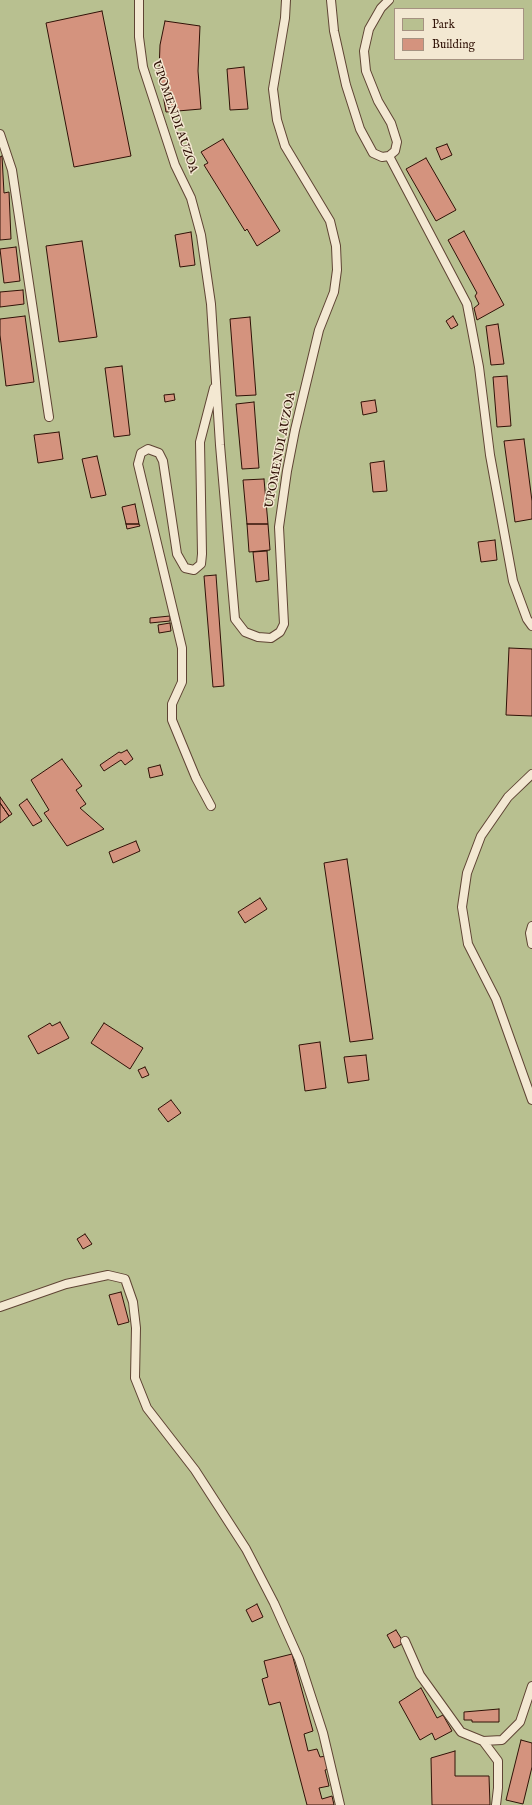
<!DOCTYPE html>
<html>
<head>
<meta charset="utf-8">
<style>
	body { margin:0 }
	#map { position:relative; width:532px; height:1805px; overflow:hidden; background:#eddcba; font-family:"IM FELL English",serif }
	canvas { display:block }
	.legend { position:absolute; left:394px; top:8px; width:130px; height:52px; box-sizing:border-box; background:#f3e8d2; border:1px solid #a59281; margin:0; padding:5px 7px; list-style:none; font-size:12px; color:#301207 }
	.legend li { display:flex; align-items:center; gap:8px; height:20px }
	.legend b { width:20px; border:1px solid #a59281 }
</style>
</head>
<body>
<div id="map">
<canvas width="532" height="1805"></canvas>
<ul class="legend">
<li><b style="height:11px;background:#b8c090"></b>Park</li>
<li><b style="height:11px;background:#d4937e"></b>Building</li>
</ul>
</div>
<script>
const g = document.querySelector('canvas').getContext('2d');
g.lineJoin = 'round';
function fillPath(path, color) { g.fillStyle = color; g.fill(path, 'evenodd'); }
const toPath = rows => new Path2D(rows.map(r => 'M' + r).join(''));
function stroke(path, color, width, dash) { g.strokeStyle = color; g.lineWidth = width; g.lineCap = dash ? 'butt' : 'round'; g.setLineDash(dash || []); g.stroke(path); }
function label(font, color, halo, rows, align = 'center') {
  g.font = font + ' "IM FELL English",serif'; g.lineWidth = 3; g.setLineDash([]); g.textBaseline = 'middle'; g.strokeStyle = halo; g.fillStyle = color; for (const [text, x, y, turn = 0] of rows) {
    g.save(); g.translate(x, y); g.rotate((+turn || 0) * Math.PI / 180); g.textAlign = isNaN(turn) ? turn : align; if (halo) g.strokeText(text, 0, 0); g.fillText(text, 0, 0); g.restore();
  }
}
fillPath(toPath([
	[0,0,532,0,532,1805,0,1805],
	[395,9,523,9,523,59,395,59]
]), '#b8c090');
const building = toPath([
	[102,11,131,156,74,167,46,23,102,11],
	[165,21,200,26,198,71,201,109,166,112,159,71,160,45,165,21],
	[244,67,248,109,230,110,227,69,244,67],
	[223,139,280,231,257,246,247,229,245,231,204,165,208,163,201,152,223,139],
	[447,144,452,155,441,160,436,148,447,144],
	[2,156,4,193,9,192,11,239,0,240,0,157,2,156],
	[426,158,456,210,436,221,406,169,426,158],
	[464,231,504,305,477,320,474,308,479,304,475,296,477,293,448,240,464,231],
	[191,232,195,265,180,267,175,235,191,232],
	[82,241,97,337,59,342,46,246,82,241],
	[16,247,20,281,4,283,0,249,16,247],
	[23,290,24,304,0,307,0,292,23,290],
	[25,316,34,382,6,386,0,335,0,319,25,316],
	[453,316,458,325,451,329,446,321,453,316],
	[250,317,256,395,236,396,230,319,250,317],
	[498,324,504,364,491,365,486,326,498,324],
	[122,366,130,435,114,437,105,368,122,366],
	[507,376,511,426,497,427,493,377,507,376],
	[174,394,175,400,165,402,164,395,174,394],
	[375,400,377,412,363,415,361,402,375,400],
	[254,402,259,468,242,469,236,404,254,402],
	[59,432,63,459,38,463,34,435,59,432],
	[524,439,532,501,532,519,515,522,504,441,524,439],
	[97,456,106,495,91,498,82,459,97,456],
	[384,461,387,491,373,492,370,463,384,461],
	[264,479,268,524,247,524,243,480,264,479],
	[135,504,139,524,126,524,122,507,135,504],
	[126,524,139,524,140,526,127,529,126,524],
	[247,524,268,524,270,550,249,552,247,524],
	[495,540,497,560,481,562,478,542,495,540],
	[267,551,269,580,256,582,253,552,267,551],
	[216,575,224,686,213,687,204,576,216,575],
	[170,616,170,621,150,623,150,618,170,616],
	[170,623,171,631,159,633,158,625,170,623],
	[509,648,532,649,532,716,506,715,509,648],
	[127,750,133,759,125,765,121,760,104,771,100,765,119,752,121,753,127,750],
	[62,759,82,786,76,790,86,804,80,808,104,829,67,846,44,813,49,810,31,780,62,759],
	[160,765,163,775,150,778,148,768,160,765],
	[0,797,12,814,9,816,0,803,0,797],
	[27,799,42,821,33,826,19,805,27,799],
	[0,803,9,816,0,823,0,803],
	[136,841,140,851,113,863,109,852,136,841],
	[347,859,373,1039,350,1042,324,863,347,859],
	[260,898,267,909,245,923,238,912,260,898],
	[60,1022,69,1038,38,1054,28,1036,50,1023,52,1026,60,1022],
	[104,1023,143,1048,130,1069,91,1043,104,1023],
	[320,1042,326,1088,305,1091,299,1045,320,1042],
	[366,1055,369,1080,348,1083,344,1057,366,1055],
	[145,1067,149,1075,142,1078,138,1070,145,1067],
	[171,1100,181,1113,168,1122,158,1109,171,1100],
	[85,1234,92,1244,83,1249,77,1239,85,1234],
	[121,1292,129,1322,118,1325,109,1295,121,1292],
	[257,1604,263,1617,252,1622,246,1610,257,1604],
	[396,1630,404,1643,394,1648,387,1635,396,1630],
	[292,1654,313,1731,304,1734,308,1751,317,1749,320,1757,326,1756,329,1769,325,1770,329,1786,319,1788,322,1799,332,1796,334,1805,307,1805,280,1702,269,1705,262,1679,268,1677,264,1661,292,1654],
	[421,1688,437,1718,443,1715,452,1731,435,1740,432,1733,420,1740,399,1702,421,1688],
	[499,1709,499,1722,472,1722,472,1720,464,1720,464,1712,499,1709],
	[521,1740,532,1743,532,1767,523,1804,506,1800,521,1740],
	[455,1751,455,1776,489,1776,490,1805,432,1805,431,1758,455,1751]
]);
fillPath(building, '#d4937e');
stroke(building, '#301207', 1);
const service = toPath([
	[139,0,139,37,143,67,175,165,191,198,201,235,211,304,220,445,235,619,245,632,258,637,271,638,280,632,284,624,279,527,287,471,295,430,319,330,334,292,337,270,336,246,330,221,285,146,277,120,273,89,285,18,286,0],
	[331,0,334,31,346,85,360,129,373,153,382,157,389,156,395,151,397,142,391,123,378,101,366,71,364,51,369,29,381,8,389,0],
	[0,134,12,170,49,417],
	[389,156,467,304,479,367,490,455,513,581,527,619,532,626],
	[532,774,508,797,481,836,467,873,462,907,468,944,496,999,532,1100],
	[211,806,196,778,172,720,172,704,182,682,182,648,138,464,141,453,148,449,159,453,163,461,177,554,185,568,194,570,201,564,202,554,200,442,214,388],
	[532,926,530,933,532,944],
	[0,1307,66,1284,108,1275,125,1279,133,1302,136,1328,135,1378,147,1408,195,1470,246,1549,274,1603,299,1659,323,1733,340,1805],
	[405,1641,420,1675,461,1732,483,1741,502,1740,520,1722,532,1686],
	[483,1741,498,1761,498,1788,496,1805]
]);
stroke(service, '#5f4434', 10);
stroke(service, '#f3e8d2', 8);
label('12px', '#301207', '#f3e8d2', [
	["UPOMENDI AUZOA",174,117,71],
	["UPOMENDI AUZOA",281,450,-79]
]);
</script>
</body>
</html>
